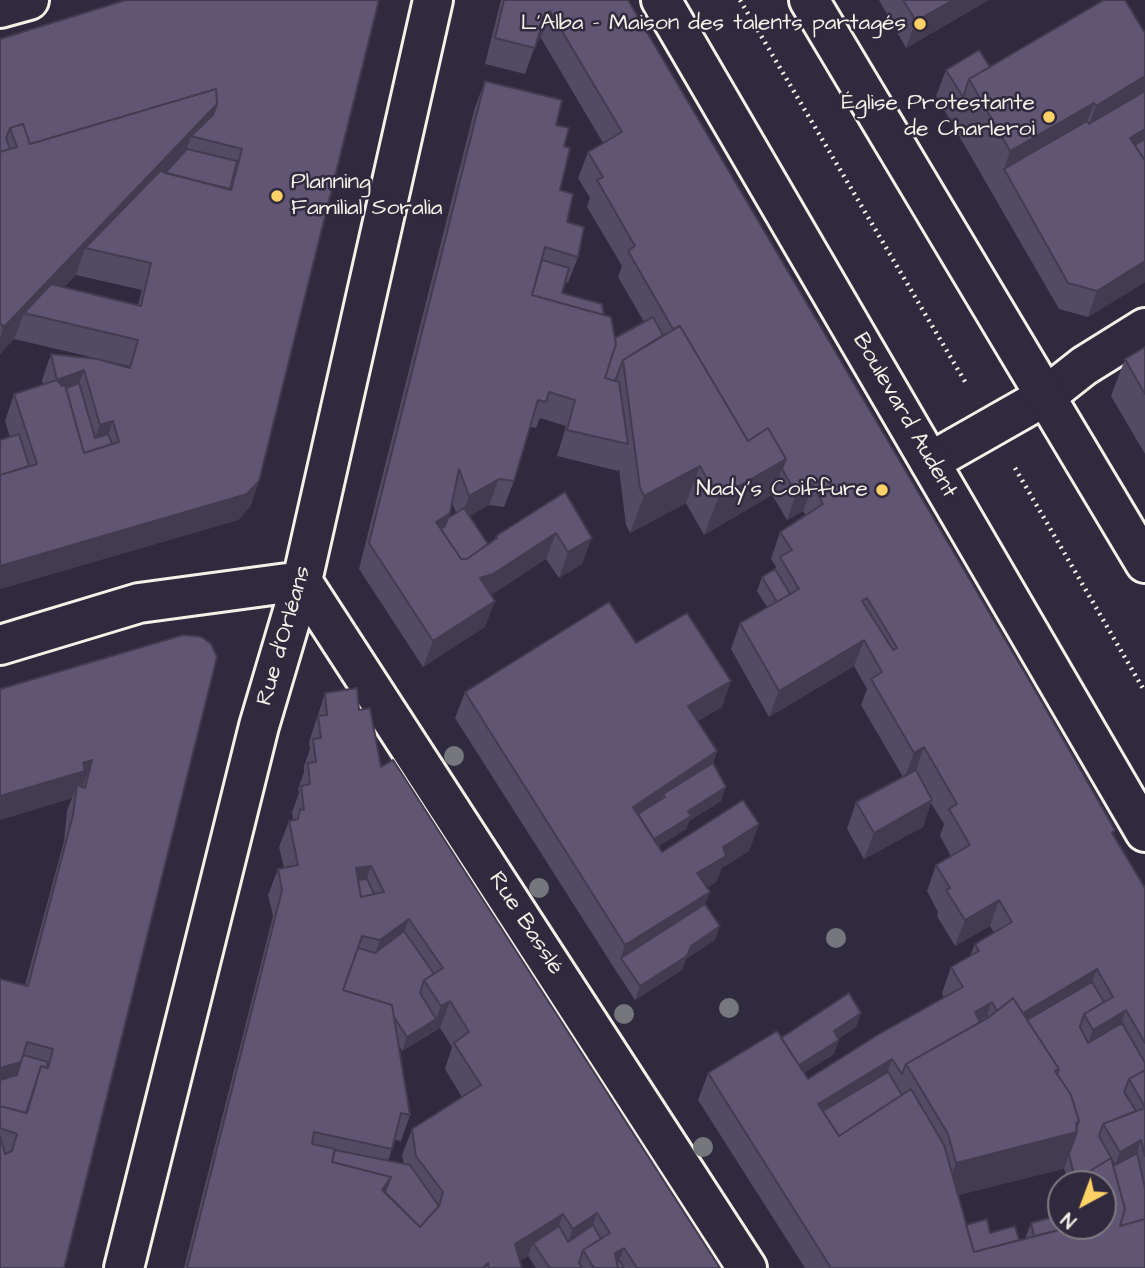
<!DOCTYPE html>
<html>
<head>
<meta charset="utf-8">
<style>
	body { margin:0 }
	#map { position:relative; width:1145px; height:1268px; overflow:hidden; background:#2f2a3d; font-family:"Architects Daughter",sans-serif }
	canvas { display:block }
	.north { position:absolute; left:1047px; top:1170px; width:70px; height:70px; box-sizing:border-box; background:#2f2a3d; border:2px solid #7e7a81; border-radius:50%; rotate:221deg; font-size:19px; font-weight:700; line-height:28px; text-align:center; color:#f4f1e8 }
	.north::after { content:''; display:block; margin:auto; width:24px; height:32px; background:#ffd166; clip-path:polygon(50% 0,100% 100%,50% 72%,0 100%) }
</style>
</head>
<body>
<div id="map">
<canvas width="1145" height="1268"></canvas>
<div class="north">N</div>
</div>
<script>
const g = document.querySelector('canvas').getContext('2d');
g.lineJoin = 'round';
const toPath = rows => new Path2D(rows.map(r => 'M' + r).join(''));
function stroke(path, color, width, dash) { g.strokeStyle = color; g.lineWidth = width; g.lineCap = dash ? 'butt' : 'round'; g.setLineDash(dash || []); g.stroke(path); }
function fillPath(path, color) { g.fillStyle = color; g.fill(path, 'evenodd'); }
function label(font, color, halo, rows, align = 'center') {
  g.font = font + ' "Architects Daughter",sans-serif'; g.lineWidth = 5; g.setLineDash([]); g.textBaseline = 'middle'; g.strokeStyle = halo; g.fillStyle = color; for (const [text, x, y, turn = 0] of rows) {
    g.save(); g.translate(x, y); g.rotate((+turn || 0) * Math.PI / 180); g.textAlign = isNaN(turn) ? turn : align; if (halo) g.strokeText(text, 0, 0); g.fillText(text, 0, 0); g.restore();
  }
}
const street = toPath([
	[0,8,29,0],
	[930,462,1046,396,1084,366,1145,328],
	[302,581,747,1268],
	[0,645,139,603,302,581],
	[124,1268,259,726,302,581,433,0]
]);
const secondary = toPath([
	[661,0,1145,832],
	[809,0,1145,563]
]);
stroke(street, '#f4f1e8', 44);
stroke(secondary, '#f4f1e8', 44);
stroke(toPath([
	[740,0,967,385],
	[1015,468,1145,692]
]), '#f4f1e8', 4.5, [2, 5]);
stroke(street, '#2f2a3d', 38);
stroke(secondary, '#2f2a3d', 38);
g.fillStyle = '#75777c';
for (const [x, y] of [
	[454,756],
	[539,888],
	[836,938],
	[729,1008],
	[624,1014],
	[703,1147]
]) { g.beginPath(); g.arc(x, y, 10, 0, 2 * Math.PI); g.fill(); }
fillPath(toPath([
	[379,0,259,481,250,507,238,520,0,589,10,437,5,421,14,394,43,385,42,380,51,354,128,368,129,366,14,339,0,354,0,39],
	[76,275,142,290,138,305,64,287],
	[501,0,628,0,1145,888,1145,1268,805,1268,698,1100,708,1073,781,1038,861,1013,856,1027,838,1039,834,1054,804,1073,808,1079,944,998,942,993,951,967,970,956,975,944,994,933,990,926,955,946,937,916,938,912,927,891,936,865,951,856,940,836,944,824,931,803,923,827,864,859,847,829,856,802,903,777,861,705,867,689,854,666,769,717,731,649,740,623,767,607,757,591,762,577,775,569,776,567,771,559,780,532,806,516,803,511,787,520,772,495,704,535,686,503,630,533,626,525,619,469,618,471,557,456,566,426,540,418,536,428,530,427,514,481,504,507,489,505,469,516,488,544,494,540,496,536,565,492,582,564,559,578,546,559,491,595,485,627,423,667,359,569,475,107,485,81,556,125,564,146,560,190,578,257,568,283,565,282,562,293,604,315,615,338,644,322,618,277,622,266,587,207,590,198,578,178,588,152,603,143,541,38,537,40,525,74,485,64],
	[452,502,456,513,448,518,450,513],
	[1064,1168,1068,1184,1103,1184,1103,1226,1061,1226,1053,1202,1048,1216,1049,1218,1031,1223,1026,1236,1026,1238,1019,1240,990,1233,966,1225,958,1195],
	[879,0,989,0,906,48],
	[1145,33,1145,282,1088,317,1059,309,936,96,946,70,990,67],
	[1145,347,1145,454,1111,396,1125,359],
	[202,637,0,1268,0,979,25,985,64,841,67,811,72,798,0,820,0,689],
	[636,643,722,707,698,721,717,751,713,763,721,801,689,821,686,829,659,846,662,852,759,824,749,851,722,868,716,882,707,888,710,892,705,904,715,940,686,959,682,970,635,1000,616,971,455,718,465,692],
	[325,693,359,710,381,767,720,1268,536,1268,528,1256,520,1261,522,1268,184,1268,273,916,268,895,278,869,284,868,279,847,289,821,293,820,292,812,299,793,298,789,304,772,304,766,310,749,309,742],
	[440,1028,452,1047,445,1069,462,1097,412,1129,402,1155,404,1164,388,1161,395,1140,401,1141,410,1115,399,1045,402,1051]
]), '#534a63');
fillPath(toPath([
	[953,0,989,0,906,48,916,21],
	[550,11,541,38,534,42,544,16],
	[1145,76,1145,111,1080,151,1096,106],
	[1094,103,1078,148,1004,169,1010,151],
	[217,104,204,140,191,136,182,163,85,248,76,275,36,316,24,313,14,339,0,354,0,338,4,327],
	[1145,129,1145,150,1131,158,1130,138],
	[1145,261,1145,282,1088,317,1097,291],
	[84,370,74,397,57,399,57,380],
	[113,421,103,448,90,452,100,425],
	[786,459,772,495,704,535,718,498],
	[700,466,686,503,630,533,644,496],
	[499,479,489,505,459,522,469,496],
	[259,481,250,507,238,520,0,589,0,566],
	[813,484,803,511,787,520,796,493],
	[450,513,440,540,436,522],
	[556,533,546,559,484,600,480,578],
	[592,538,582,564,559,578,568,552],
	[495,601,485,627,423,667,433,641],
	[864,640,854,666,769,717,779,691],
	[731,681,722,707,678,733,688,706],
	[924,747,915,773,904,779,914,753],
	[717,751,707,777,665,797,663,794,658,808,633,826,633,807],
	[92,760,83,786,79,787,77,785,72,798,0,820,0,796],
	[726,787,721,801,689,821,686,829,640,858,645,844,688,811],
	[932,800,923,827,864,859,874,833],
	[759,824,749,851,722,868,716,882,688,899,697,873,723,847],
	[371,866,362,893,354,894,356,868],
	[710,892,700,918,621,958,625,945],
	[999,900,990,926,955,946,965,920],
	[409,919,399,945,370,967,380,940],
	[720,926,715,940,686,959,682,970,635,1000,640,986,691,946],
	[1097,969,1087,996,1016,1038,1015,1017],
	[450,1001,440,1028,431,1033,441,1006],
	[992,1002,982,1028,975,1012],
	[1126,1010,1117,1036,1083,1057,1093,1030],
	[861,1013,856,1027,829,1045,834,1031],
	[436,1019,431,1033,402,1051,407,1037],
	[839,1040,834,1054,785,1085,790,1071],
	[892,1059,883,1085,819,1124,818,1104],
	[21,1062,11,1089,0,1092,0,1068],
	[1079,1121,1077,1132,1064,1169,943,1199,956,1163,1076,1123],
	[1141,1140,1132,1167,1110,1179,1120,1152],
	[391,1177,382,1203,382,1190],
	[597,1213,588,1239,563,1256,573,1229],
	[563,1214,554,1240,533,1243,528,1256,509,1268,515,1244],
	[624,1248,616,1268,615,1253]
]), '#433c50');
const building = toPath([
	[126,0,379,0,259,481,247,494,0,566,0,475,37,464,14,394,57,380,51,354,97,359,130,368,138,340,24,313,51,284,141,306,151,263,85,248,160,171,231,190,242,149,191,136,213,115,217,104,216,89,30,144,23,124,10,128,6,138,10,149,0,152,0,39,126,0],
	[84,370,100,425,113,421,119,442,84,453,65,385,62,386,57,380,84,370],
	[504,0,628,0,1039,697,1115,830,1112,833,1145,888,1145,1043,1126,1010,1093,1030,1084,1014,1113,997,1097,969,1023,1013,1013,998,997,1011,992,1002,975,1012,980,1022,906,1064,902,1074,892,1059,818,1104,839,1136,911,1089,944,1145,974,1252,1075,1226,1103,1226,1103,1184,1087,1184,1085,1174,1111,1158,1125,1209,1120,1226,1145,1219,1145,1268,831,1268,708,1073,777,1031,808,1079,879,1034,963,987,951,967,979,951,975,944,1012,922,999,900,965,920,946,890,950,888,936,865,970,845,949,809,957,804,924,747,914,753,871,679,882,672,864,640,779,691,740,623,799,589,780,557,792,550,780,532,823,504,813,484,796,493,782,469,786,459,768,428,748,441,680,326,673,329,628,251,635,246,597,180,603,177,588,152,622,132,550,11,544,16,535,48,495,38,504,0],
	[867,598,896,646,897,648,893,650,862,601,867,598],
	[903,0,953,0,916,21,903,0],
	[1104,0,1125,0,1145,33,1145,76,1096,106,1094,103,1010,151,969,79,1104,0],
	[979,50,990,67,969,79,963,97,946,70,979,50],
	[485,81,562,100,556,125,569,128,564,146,570,148,560,190,573,194,567,222,584,227,578,257,545,247,532,295,611,317,616,344,605,378,619,382,628,444,567,430,575,400,549,392,546,402,538,400,514,481,499,479,469,496,459,469,450,513,436,522,461,559,467,559,497,538,496,536,565,492,592,538,568,552,556,533,493,574,480,578,495,601,433,641,369,543,485,81],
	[216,89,217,104,4,327,0,323,0,152,17,147,10,128,23,124,30,144,216,89],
	[1145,91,1145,129,1130,138,1145,161,1145,261,1097,291,1068,283,1004,169,1087,121,1089,124,1145,91],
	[1145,139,1145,161,1135,145,1145,139],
	[187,149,237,161,230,189,165,173,187,149],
	[542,260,569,268,562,293,602,304,604,315,532,295,542,260],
	[653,317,663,335,623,360,615,381,605,378,616,344,615,338,653,317],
	[680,326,748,441,768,428,786,459,718,498,700,466,644,496,640,488,623,360,680,326],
	[1145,347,1145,394,1125,359,1145,347],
	[79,383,95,438,108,434,112,444,84,453,66,388,79,383],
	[19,434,29,466,0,475,0,440,19,434],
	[464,508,488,544,467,559,461,559,441,529,445,526,448,518,464,508],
	[775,569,790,594,777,602,762,577,775,569],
	[609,602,636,643,687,613,731,681,688,706,717,751,633,807,662,852,743,800,759,824,723,847,726,856,697,873,710,892,625,945,465,692,609,602],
	[183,635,202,637,211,644,217,657,64,1268,0,1268,0,1136,5,1154,12,1151,17,1134,0,1128,0,1106,27,1113,41,1066,48,1068,53,1049,27,1042,21,1062,0,1068,0,979,28,986,73,815,77,785,85,788,92,760,83,763,85,771,0,796,0,689,183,635],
	[357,688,359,710,370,708,381,767,393,760,720,1268,637,1268,624,1248,615,1253,618,1268,594,1268,583,1250,610,1233,597,1213,573,1229,563,1214,515,1244,522,1268,489,1268,488,1263,483,1268,187,1268,282,890,278,869,298,865,289,821,298,819,300,809,304,810,301,786,310,784,308,763,316,762,313,739,321,738,318,716,327,715,325,693,357,688],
	[371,866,384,892,361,897,356,868,371,866],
	[409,919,443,968,424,980,441,1006,450,1001,469,1032,454,1043,481,1085,412,1129,416,1156,443,1192,439,1206,420,1227,382,1190,391,1177,332,1162,335,1149,312,1144,314,1132,392,1149,401,1113,410,1115,392,1005,343,990,362,936,380,940,409,919],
	[713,763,726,787,688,811,691,816,654,839,638,814,665,797,663,794,713,763],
	[916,770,932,800,874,833,856,802,916,770],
	[367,879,374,894,361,897,358,880,367,879],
	[705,904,720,926,691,946,687,956,640,986,621,958,705,904],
	[404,931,434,974,424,980,420,993,436,1019,407,1037,394,1017,392,1005,343,990,358,948,375,953,404,931],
	[1092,982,1104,1002,1084,1014,1080,1027,1088,1043,1122,1023,1145,1063,1145,1070,1129,1079,1124,1092,1136,1111,1103,1124,1099,1136,1115,1165,1137,1153,1145,1188,1145,1219,1120,1226,1125,1209,1111,1158,1085,1174,1081,1184,1076,1184,1069,1154,1077,1132,1076,1129,1079,1121,1071,1095,1057,1074,1059,1069,1027,1020,1092,982],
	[849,993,861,1013,834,1031,839,1040,799,1065,781,1038,849,993],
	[1013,998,1059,1069,1055,1071,1071,1095,1079,1121,1076,1123,1077,1132,956,1163,948,1134,906,1064,988,1018,1013,998],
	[987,1015,988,1017,980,1022,979,1020,987,1015],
	[23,1055,48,1062,47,1068,41,1066,26,1113,0,1106,0,1080,17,1075,23,1055],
	[1145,1070,1145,1107,1129,1079,1145,1070],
	[888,1072,902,1095,839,1136,823,1111,888,1072],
	[1145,1108,1145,1156,1141,1140,1120,1152,1103,1124,1145,1108],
	[335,1150,410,1165,438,1205,438,1207,420,1227,385,1192,391,1177,332,1162,335,1150],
	[1061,1200,1061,1226,1075,1226,1034,1236,1031,1223,1057,1216,1053,1202,1061,1200],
	[987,1219,990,1233,1015,1226,1019,1240,974,1252,966,1225,987,1219],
	[593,1225,601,1239,583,1250,579,1263,582,1268,550,1268,533,1243,559,1226,568,1242,593,1225],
	[619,1260,624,1268,618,1268,617,1262,619,1260]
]);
fillPath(building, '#605673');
stroke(building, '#433c50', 2);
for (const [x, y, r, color] of [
	[920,24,7,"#ffd166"],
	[1049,117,7,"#ffd166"],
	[277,196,7,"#ffd166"],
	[882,490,7,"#ffd166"]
]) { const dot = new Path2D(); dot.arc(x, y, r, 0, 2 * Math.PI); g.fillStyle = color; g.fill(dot); stroke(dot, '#2f2a3d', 2.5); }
label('23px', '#f4f1e8', '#2f2a3d', [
	["L'Alba - Maison des talents partagés",906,24],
	["Église Protestante",1035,104],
	["de Charleroi",1035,130],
	["Planning",291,183,"left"],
	["Familial Soralia",291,209,"left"],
	["Nady's Coiffure",868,490]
], 'right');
label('23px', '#f4f1e8', '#2f2a3d', [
	["Boulevard Audent",904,416,60],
	["Rue d'Orléans",285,636,-74],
	["Rue Basslé",525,924,57]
]);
</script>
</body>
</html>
